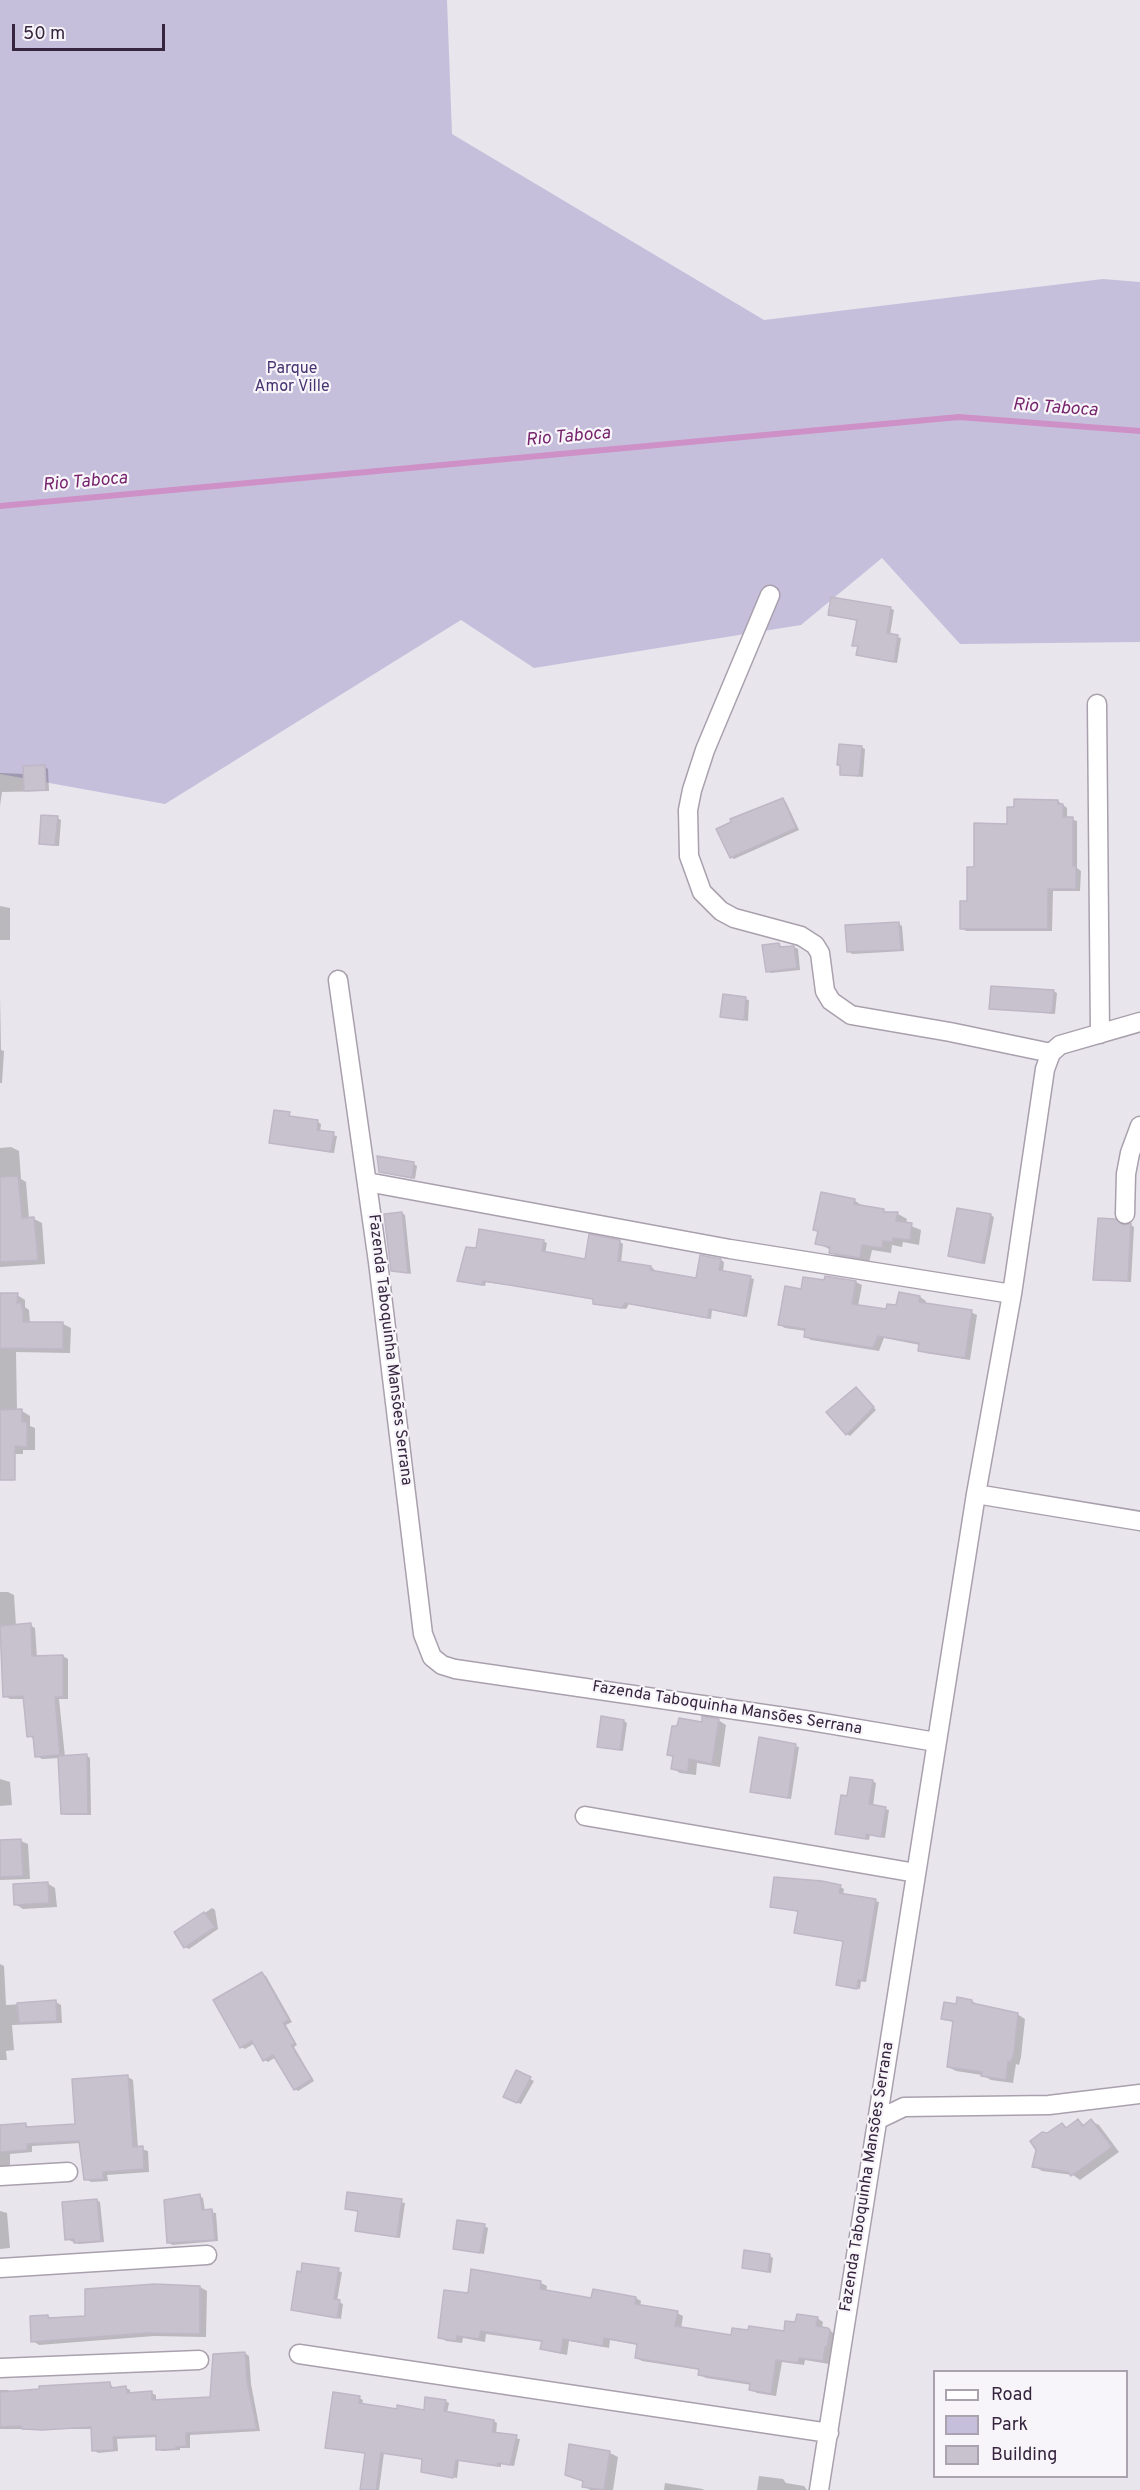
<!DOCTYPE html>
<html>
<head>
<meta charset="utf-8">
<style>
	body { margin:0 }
	#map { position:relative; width:1140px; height:2490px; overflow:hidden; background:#e9e5ed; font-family:Overpass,sans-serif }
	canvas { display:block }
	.legend { position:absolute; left:933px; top:2370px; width:195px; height:108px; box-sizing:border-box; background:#f7f5f9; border:2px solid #aaa2ae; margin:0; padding:8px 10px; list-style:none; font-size:18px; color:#36253e }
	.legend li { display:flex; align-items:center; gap:12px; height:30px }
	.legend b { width:30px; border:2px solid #aaa2ae }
	.scale { position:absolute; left:12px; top:24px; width:153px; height:27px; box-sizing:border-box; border:3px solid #36253e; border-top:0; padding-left:8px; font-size:18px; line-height:21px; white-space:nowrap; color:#36253e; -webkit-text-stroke:4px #f7f5f9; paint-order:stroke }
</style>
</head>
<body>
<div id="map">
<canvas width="1140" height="2490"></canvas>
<ul class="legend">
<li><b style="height:8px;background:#fff"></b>Road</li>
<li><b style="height:16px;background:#c6bfdc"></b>Park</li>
<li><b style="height:16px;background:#c8c1ce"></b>Building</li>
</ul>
<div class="scale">50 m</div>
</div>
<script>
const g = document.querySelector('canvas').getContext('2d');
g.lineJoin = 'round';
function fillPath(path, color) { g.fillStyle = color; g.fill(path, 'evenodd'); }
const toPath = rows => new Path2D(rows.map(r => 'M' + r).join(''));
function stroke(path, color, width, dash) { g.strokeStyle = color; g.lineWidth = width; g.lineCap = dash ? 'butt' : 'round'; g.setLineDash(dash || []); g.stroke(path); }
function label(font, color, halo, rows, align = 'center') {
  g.font = font + ' Overpass,sans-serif'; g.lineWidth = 4.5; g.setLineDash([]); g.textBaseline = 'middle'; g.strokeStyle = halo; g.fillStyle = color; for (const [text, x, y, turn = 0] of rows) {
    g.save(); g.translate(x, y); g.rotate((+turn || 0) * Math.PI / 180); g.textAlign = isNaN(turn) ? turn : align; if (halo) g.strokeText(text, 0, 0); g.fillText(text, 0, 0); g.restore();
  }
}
fillPath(toPath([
	[0,0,447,0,452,134,764,320,1103,279,1140,282,1140,642,960,644,882,558,801,625,534,668,461,620,165,804,0,774]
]), '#c6bfdc');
fillPath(toPath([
	[890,608,894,610,890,635,901,638,897,663,858,654,860,647,854,645,858,621,829,615],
	[861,747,865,749,863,777,841,774],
	[45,767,48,769,49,791,2,792,0,806,0,773,25,774],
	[783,800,786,802,799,830,734,859,731,857],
	[1058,801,1067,808,1067,818,1077,821,1077,868,1081,871,1080,891,1053,891,1052,931,966,931,962,928,976,869,1009,825],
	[57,818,61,820,59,846,44,845,41,843],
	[0,906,10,908,10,940,0,940],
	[899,924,902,926,904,951,852,954,848,951],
	[779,944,783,948,794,947,798,949,800,970,771,973,767,971],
	[1053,991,1057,993,1055,1014,991,1008],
	[0,995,1,1050,4,1051,2,1083,0,1083],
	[724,996,749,1000,748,1021,722,1016],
	[289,1114,292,1118,318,1122,321,1124,320,1132,337,1136,334,1153,271,1143],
	[11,1147,19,1151,21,1179,26,1182,29,1219,34,1219,42,1223,45,1264,0,1267,0,1148],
	[414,1164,417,1166,415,1179,380,1171],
	[854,1200,864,1207,898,1214,907,1219,906,1224,921,1230,919,1245,903,1242,902,1247,892,1245,891,1253,872,1250,869,1263,840,1258,831,1253,831,1250,817,1243,819,1232,815,1230],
	[402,1213,405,1215,411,1274,392,1270],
	[990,1215,994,1217,985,1264,950,1256],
	[1131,1225,1134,1227,1131,1282,1095,1279,1124,1227],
	[591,1236,620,1242,623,1244,621,1263,651,1267,654,1269,653,1272,698,1280,721,1260,724,1262,723,1272,754,1279,747,1317,712,1310,711,1319,629,1304,626,1309,598,1305,594,1303,595,1299,514,1286,486,1282,485,1286,462,1282,477,1250,543,1241,547,1243,545,1254,586,1260],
	[827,1277,856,1282,862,1285,858,1306,888,1311,897,1307,900,1294,920,1297,926,1301,925,1304,971,1312,977,1315,970,1360,925,1353,919,1350,920,1345,884,1338,879,1351,811,1340,805,1336,806,1331,785,1328,780,1325,803,1290,826,1282],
	[0,1295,17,1295,25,1300,25,1307,29,1310,30,1323,63,1324,71,1328,70,1353,16,1352,17,1411,22,1411,30,1416,30,1426,35,1428,35,1450,23,1450,23,1454,0,1454],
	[856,1389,876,1410,850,1436,847,1434],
	[0,1592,8,1592,14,1595,16,1626,30,1625,35,1628,37,1658,63,1656,68,1659,68,1699,59,1699,65,1757,87,1756,90,1758,91,1815,66,1815,62,1813,59,1758,42,1759,37,1756,34,1739,29,1736,25,1699,10,1699,5,1696,0,1636],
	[718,1720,726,1725,720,1767,697,1763,696,1775,680,1773,672,1768,674,1758,669,1754,704,1723],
	[624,1721,627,1723,623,1751,599,1746],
	[761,1739,799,1747,791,1799,752,1792],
	[0,1779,10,1782,12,1805,0,1806],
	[872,1781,876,1783,873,1806,889,1810,885,1838,870,1835,869,1840,837,1833,848,1797],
	[21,1841,28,1844,30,1879,0,1880,0,1842],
	[47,1883,55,1888,57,1907,23,1909,15,1904],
	[840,1887,844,1889,843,1895,879,1902,866,1982,861,1981,860,1989,838,1984,845,1942,799,1934,796,1932,799,1912,771,1906],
	[212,1908,215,1910,218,1929,189,1949,185,1947,176,1933],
	[0,1964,4,1966,6,2005,56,2002,61,2005,62,2023,12,2025,14,2050,6,2051,7,2060,0,2060],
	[262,1974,266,1976,292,2022,286,2025,297,2045,294,2047,314,2081,298,2091,295,2089,276,2057,268,2062,265,2060,255,2043,245,2049,241,2047,215,2001],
	[972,2001,980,2006,1017,2014,1025,2019,1021,2057,1019,2065,1016,2064,1013,2083,991,2080,982,2075,956,2071,948,2067,955,2023,943,2018,957,2006],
	[517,2072,534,2081,521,2104,508,2099],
	[128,2077,133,2080,138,2148,148,2151,149,2172,107,2175,108,2181,91,2182,86,2179,81,2143,32,2146,32,2152,10,2154,10,2167,0,2168,0,2127,26,2125,32,2129,76,2125],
	[1078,2121,1086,2126,1091,2121,1099,2125,1119,2152,1080,2180,1073,2175,1042,2171,1034,2166,1047,2135,1062,2125,1069,2128],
	[349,2193,405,2203,400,2238,356,2231,359,2212,346,2209],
	[200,2196,203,2198,205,2211,216,2213,218,2241,172,2245,169,2242],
	[97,2200,100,2202,104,2242,79,2244,66,2239],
	[0,2211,7,2213,10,2248,0,2249],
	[484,2226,488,2228,484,2254,454,2248],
	[770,2256,773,2258,771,2273,743,2267],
	[304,2265,342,2272,337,2301,343,2304,341,2319,292,2309],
	[473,2271,541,2283,547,2286,546,2292,592,2300,636,2298,641,2301,640,2307,677,2313,683,2316,681,2329,732,2337,785,2333,796,2324,817,2318,823,2322,822,2328,828,2329,836,2335,829,2364,805,2360,804,2365,782,2362,776,2396,757,2393,751,2390,752,2385,706,2378,700,2375,700,2370,642,2361,637,2358,638,2345,610,2340,609,2348,569,2341,567,2355,548,2351,542,2348,543,2342,486,2334,485,2342,463,2338,462,2343,446,2341,440,2337,469,2295],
	[200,2287,207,2291,206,2337,154,2336,39,2345,33,2341,48,2316,54,2319,86,2317],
	[245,2353,249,2356,251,2384,260,2431,190,2435,190,2448,180,2448,180,2450,162,2451,157,2449,158,2437,117,2439,118,2451,98,2453,94,2450,93,2429,0,2429,0,2390,8,2390,12,2392,110,2384,115,2389,126,2388,130,2390,130,2394,151,2393,156,2395,156,2401,212,2399],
	[359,2398,363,2400,362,2405,398,2411,425,2411,445,2401,449,2403,447,2413,494,2421,497,2423,496,2434,520,2439,514,2466,501,2464,501,2467,459,2460,457,2478,426,2473,422,2471,424,2460,384,2453,379,2490,361,2490,367,2454,327,2447],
	[571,2446,610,2453,618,2457,613,2490,590,2490,584,2486,584,2482,566,2474],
	[759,2476,783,2479,786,2483,804,2486,807,2490,757,2490],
	[665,2483,703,2489,704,2490,664,2490]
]), '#0003');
stroke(toPath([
	[0,506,959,417,1140,431]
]), '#ce91c7', 6);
const building = toPath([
	[831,597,891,607,887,633,898,635,894,662,856,655,858,646,852,646,857,620,828,615,831,597],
	[839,744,862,746,859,776,840,775,840,765,837,765,839,744],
	[45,765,46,790,24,791,23,766,45,765],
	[783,798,796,828,730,858,716,829,731,822,730,819,783,798],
	[1014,799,1058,800,1058,804,1063,804,1063,817,1073,817,1073,866,1076,866,1076,889,1048,889,1048,929,960,929,960,901,967,901,967,867,974,867,974,823,1007,824,1007,807,1014,807,1014,799],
	[41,815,58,816,55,845,39,844,41,815],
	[899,922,901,950,847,952,845,925,899,922],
	[779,943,780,947,794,946,797,968,766,972,762,945,779,943],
	[991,986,1054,990,1052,1013,989,1009,991,986],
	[723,994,746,997,744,1020,720,1017,723,994],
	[274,1110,290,1112,289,1116,318,1120,317,1130,334,1132,331,1152,269,1143,274,1110],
	[377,1156,414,1162,412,1178,379,1172,377,1156],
	[18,1176,22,1218,34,1217,38,1260,0,1262,0,1177,18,1176],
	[821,1192,855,1199,854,1204,884,1209,884,1212,898,1212,896,1221,912,1223,910,1240,893,1238,893,1242,883,1241,882,1248,862,1245,860,1258,829,1253,830,1247,815,1244,818,1231,813,1230,821,1192],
	[957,1208,991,1214,982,1263,948,1256,957,1208],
	[402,1212,408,1273,391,1271,384,1214,402,1212],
	[1098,1218,1115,1219,1124,1225,1131,1223,1128,1281,1093,1280,1098,1218],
	[479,1229,544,1240,542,1251,585,1259,589,1234,620,1240,618,1261,651,1266,650,1270,696,1278,700,1255,721,1259,719,1270,751,1276,744,1316,709,1309,708,1318,625,1303,622,1308,593,1304,593,1299,509,1285,483,1281,482,1285,457,1281,466,1247,476,1248,479,1229],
	[825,1276,856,1281,852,1304,886,1309,887,1304,896,1305,899,1292,920,1296,919,1302,972,1310,965,1358,918,1351,919,1343,878,1336,873,1348,804,1337,805,1329,778,1325,785,1286,801,1289,803,1277,824,1280,825,1276],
	[0,1293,18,1293,17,1303,21,1303,23,1311,23,1322,63,1322,63,1349,0,1348,0,1293],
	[856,1387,874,1407,846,1435,826,1412,856,1387],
	[22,1409,22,1422,27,1422,27,1447,15,1446,15,1480,0,1480,0,1410,22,1409],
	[31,1623,32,1656,63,1655,63,1697,55,1697,60,1755,35,1757,33,1736,27,1737,23,1696,3,1697,0,1626,31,1623],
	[601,1716,624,1720,620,1750,597,1747,601,1716],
	[702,1716,719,1719,712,1764,689,1759,688,1772,671,1769,673,1756,667,1755,672,1726,677,1726,679,1718,702,1722,702,1716],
	[759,1737,796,1744,788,1798,750,1792,759,1737],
	[87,1754,88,1814,61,1814,58,1756,87,1754],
	[850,1777,873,1780,869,1804,886,1807,881,1837,866,1834,866,1839,835,1834,841,1795,847,1796,850,1777],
	[21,1839,23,1876,0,1877,0,1840,21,1839],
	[774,1877,822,1881,841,1885,839,1893,876,1899,863,1981,858,1980,857,1989,836,1985,843,1941,794,1933,798,1911,770,1907,774,1877],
	[48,1882,49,1903,14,1905,13,1884,48,1882],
	[204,1912,215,1927,184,1948,174,1932,204,1912],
	[262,1972,289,2020,283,2023,295,2043,291,2045,312,2079,294,2090,273,2055,263,2061,252,2041,240,2048,213,2000,262,1972],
	[957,1997,972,2000,972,2003,1018,2013,1014,2052,1011,2062,1008,2061,1006,2080,981,2076,982,2072,947,2067,953,2021,941,2019,944,2002,956,2004,957,1997],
	[56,2000,57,2021,19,2023,17,2003,56,2000],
	[516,2070,531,2077,517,2103,503,2097,516,2070],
	[128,2075,133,2147,143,2146,144,2169,103,2172,103,2179,84,2180,79,2141,27,2144,27,2150,0,2152,0,2125,26,2123,26,2127,75,2124,72,2079,128,2075],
	[1078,2119,1083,2126,1091,2119,1112,2147,1071,2176,1068,2172,1032,2167,1036,2150,1030,2141,1042,2132,1047,2133,1062,2123,1066,2128,1078,2119],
	[347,2192,402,2199,397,2237,355,2231,358,2211,345,2209,347,2192],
	[200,2194,202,2210,212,2209,215,2240,167,2243,164,2200,200,2194],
	[97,2199,101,2241,74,2243,74,2239,65,2240,62,2202,97,2199],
	[457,2220,485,2224,480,2253,453,2249,457,2220],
	[744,2250,770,2254,768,2272,742,2268,744,2250],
	[302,2263,339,2268,334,2299,340,2300,337,2318,291,2310,297,2271,301,2272,302,2263],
	[471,2269,541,2281,540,2289,591,2298,593,2289,636,2297,635,2304,678,2311,675,2326,731,2335,732,2328,748,2330,749,2326,784,2331,785,2321,795,2322,797,2314,818,2317,816,2326,828,2328,830,2330,827,2348,825,2347,823,2361,799,2358,798,2363,776,2360,771,2394,749,2390,750,2383,698,2375,699,2369,635,2358,637,2344,604,2338,603,2346,563,2339,561,2353,540,2349,542,2341,481,2331,479,2339,457,2336,456,2341,438,2338,444,2290,468,2293,471,2269],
	[155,2284,200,2286,200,2334,146,2333,31,2342,30,2316,48,2315,48,2318,85,2316,85,2289,155,2284],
	[245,2352,247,2381,257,2429,186,2433,186,2446,176,2447,176,2449,156,2450,156,2435,113,2437,114,2450,92,2451,91,2427,42,2430,22,2429,21,2426,0,2427,0,2392,39,2389,39,2386,110,2382,111,2388,126,2386,127,2393,152,2391,152,2400,210,2397,213,2354,245,2352],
	[333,2392,360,2396,359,2403,397,2409,397,2405,424,2410,425,2397,446,2400,444,2411,494,2420,492,2432,517,2435,510,2465,498,2463,498,2466,456,2460,453,2478,421,2472,422,2459,381,2453,376,2490,360,2490,365,2453,325,2448,333,2392],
	[569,2444,610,2451,604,2490,582,2487,583,2481,565,2475,569,2444]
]);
fillPath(building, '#c8c1ce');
stroke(building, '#bfb7c6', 1.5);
const minor = toPath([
	[770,595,705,750,692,790,688,810,689,856,702,892,721,911,734,918,801,936,815,945,820,953,825,991,831,1001,851,1015,950,1032,1051,1053],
	[1097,704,1100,1034],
	[338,980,378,1262,423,1634,432,1657,442,1665,455,1669,805,1720,936,1742],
	[367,1182,730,1249,1012,1294],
	[1125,1214,1126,1174,1130,1153,1140,1126],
	[976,1494,1140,1521],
	[585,1816,916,1873],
	[877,2120,904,2107,1049,2105,1140,2094],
	[0,2176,68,2172],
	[0,2268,207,2255],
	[299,2354,829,2433],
	[0,2368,199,2360],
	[819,2490,976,1494,1012,1294,1045,1069,1051,1053,1060,1045,1140,1022]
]);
stroke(minor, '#a9a0ae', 21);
stroke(minor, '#fff', 18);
label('16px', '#473272', '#f7f5f9', [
	["Parque",292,370],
	["Amor Ville",292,388]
]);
label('16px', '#36253e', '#f7f5f9', [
	["Fazenda Taboquinha Mansões Serrana",389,1350,83],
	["Fazenda Taboquinha Mansões Serrana",727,1709,9],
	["Fazenda Taboquinha Mansões Serrana",868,2177,-81]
]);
label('italic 18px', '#76236c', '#f7f5f9', [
	["Rio Taboca",1055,409,4],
	["Rio Taboca",568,438,-5],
	["Rio Taboca",85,483,-5]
]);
</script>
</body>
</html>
